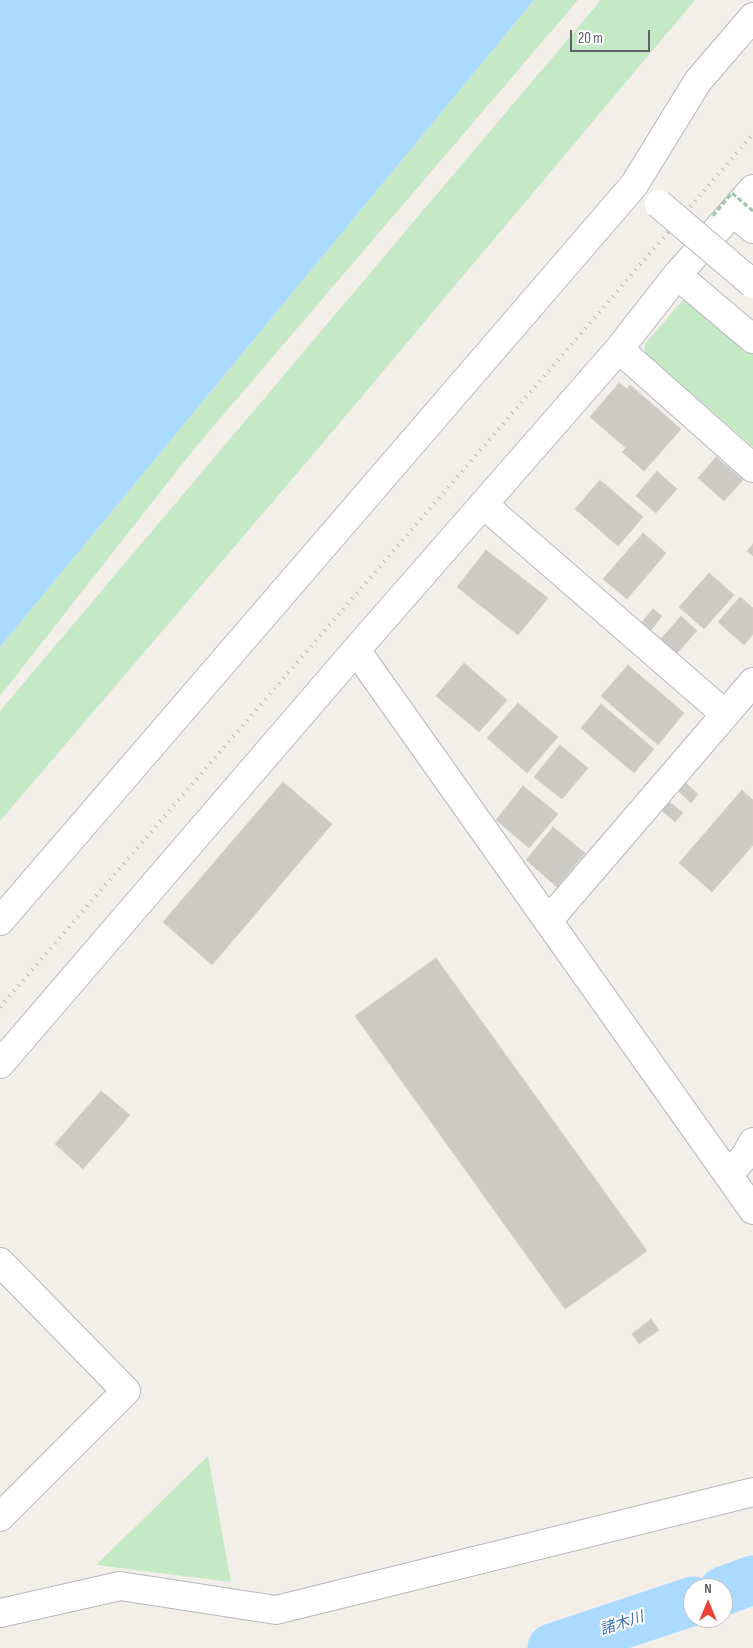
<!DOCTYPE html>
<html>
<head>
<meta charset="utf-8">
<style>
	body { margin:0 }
	#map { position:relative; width:753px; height:1648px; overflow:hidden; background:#f1efe8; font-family:"Sofia Sans Condensed",sans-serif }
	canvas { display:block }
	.north { position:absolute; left:683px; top:1578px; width:50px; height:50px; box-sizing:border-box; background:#fff; border:1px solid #bfc1c3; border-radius:50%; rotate:0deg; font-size:14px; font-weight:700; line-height:20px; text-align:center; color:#5f6368 }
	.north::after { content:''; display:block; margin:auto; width:18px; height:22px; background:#ea4335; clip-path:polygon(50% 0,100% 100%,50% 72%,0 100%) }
	.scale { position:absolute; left:570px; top:30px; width:80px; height:22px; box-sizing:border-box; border:2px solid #5f6368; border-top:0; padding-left:6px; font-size:15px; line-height:18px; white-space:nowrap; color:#5f6368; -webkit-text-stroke:4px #fff; paint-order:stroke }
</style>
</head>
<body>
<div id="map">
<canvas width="753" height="1648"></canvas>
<div class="north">N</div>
<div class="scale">20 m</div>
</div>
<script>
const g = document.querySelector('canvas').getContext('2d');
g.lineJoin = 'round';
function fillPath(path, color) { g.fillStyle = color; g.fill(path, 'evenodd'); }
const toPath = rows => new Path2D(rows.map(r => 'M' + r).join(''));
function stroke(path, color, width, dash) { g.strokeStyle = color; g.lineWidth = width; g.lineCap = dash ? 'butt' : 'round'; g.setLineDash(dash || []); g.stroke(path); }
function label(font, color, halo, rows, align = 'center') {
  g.font = font + ' "Sofia Sans Condensed","Noto Sans JP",sans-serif'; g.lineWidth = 4; g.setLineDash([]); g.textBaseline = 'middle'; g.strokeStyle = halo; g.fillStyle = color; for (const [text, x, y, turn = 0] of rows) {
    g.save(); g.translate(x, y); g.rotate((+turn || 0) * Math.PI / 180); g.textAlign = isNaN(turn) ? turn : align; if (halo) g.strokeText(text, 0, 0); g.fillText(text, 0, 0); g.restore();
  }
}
fillPath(toPath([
	[534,0,578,0,194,449,0,696,0,647],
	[601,0,695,0,311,457,0,821,0,711],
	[693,297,753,347,753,447,645,353,645,344,684,299],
	[208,1456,231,1582,96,1565]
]), '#c5e8c5');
fillPath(toPath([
	[0,0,534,0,0,647]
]), '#aadaff');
stroke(toPath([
	[723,1591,753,1580],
	[552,1648,693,1601]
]), '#aadaff', 49);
const building = toPath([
	[619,383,627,389,630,385,681,429,644,471,622,452,626,448,590,417,619,383],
	[716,457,743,480,724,501,698,478,716,457],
	[657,471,677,489,656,513,636,496,657,471],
	[600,480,643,517,618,546,575,509,600,480],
	[643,533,666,553,627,599,603,579,643,533],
	[753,544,753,556,747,551,753,544],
	[486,550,548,598,518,635,457,587,486,550],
	[709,573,734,595,704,629,679,607,709,573],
	[740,597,753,608,753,634,744,645,718,622,740,597],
	[653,609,662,616,651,630,642,622,653,609],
	[681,616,697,631,676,654,660,640,681,616],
	[464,663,507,700,479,732,436,696,464,663],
	[628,665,684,713,658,745,601,696,628,665],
	[518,703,558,737,527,773,487,738,518,703],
	[601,704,654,749,634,773,581,728,601,704],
	[560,745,588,768,562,799,534,777,560,745],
	[682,780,698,794,691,803,675,788,682,780],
	[283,782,332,824,212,965,163,922,283,782],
	[523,786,558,814,529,848,496,820,523,786],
	[742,790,753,800,753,845,712,892,679,863,742,790],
	[666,799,683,813,675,822,658,807,666,799],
	[553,827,585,853,557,887,526,860,553,827],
	[436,958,647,1251,565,1309,355,1016,436,958],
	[101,1091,130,1115,83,1169,55,1144,101,1091],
	[651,1319,659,1330,639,1344,632,1334,651,1319]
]);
fillPath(building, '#cccac5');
stroke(building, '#d6d1c6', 1);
const minor = toPath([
	[733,212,753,229],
	[677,275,753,339],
	[619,349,753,468],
	[484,505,725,714],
	[356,650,753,1210],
	[0,921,634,185,698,81,753,17],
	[548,921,753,682],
	[0,1064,356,650,619,349,677,275,753,189],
	[728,1175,746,1155,753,1142],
	[0,1262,126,1391,0,1517],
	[0,1613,120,1586,276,1610,753,1492]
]);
stroke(minor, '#b5b8bc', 30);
stroke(minor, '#fff', 28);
stroke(toPath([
	[0,1007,753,134]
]), '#b6b7b8', 4, [1, 6]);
const minorBridge = toPath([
	[659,204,753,284]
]);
stroke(minorBridge, '#b5b8bc', 30, []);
stroke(toPath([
	[713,216,732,193,753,211]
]), '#9cc7a9', 3, [5, 2.5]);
stroke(minorBridge, '#fff', 28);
label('italic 15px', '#4174aa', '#fff', [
	["諸木川",622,1624,-18]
]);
</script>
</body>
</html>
